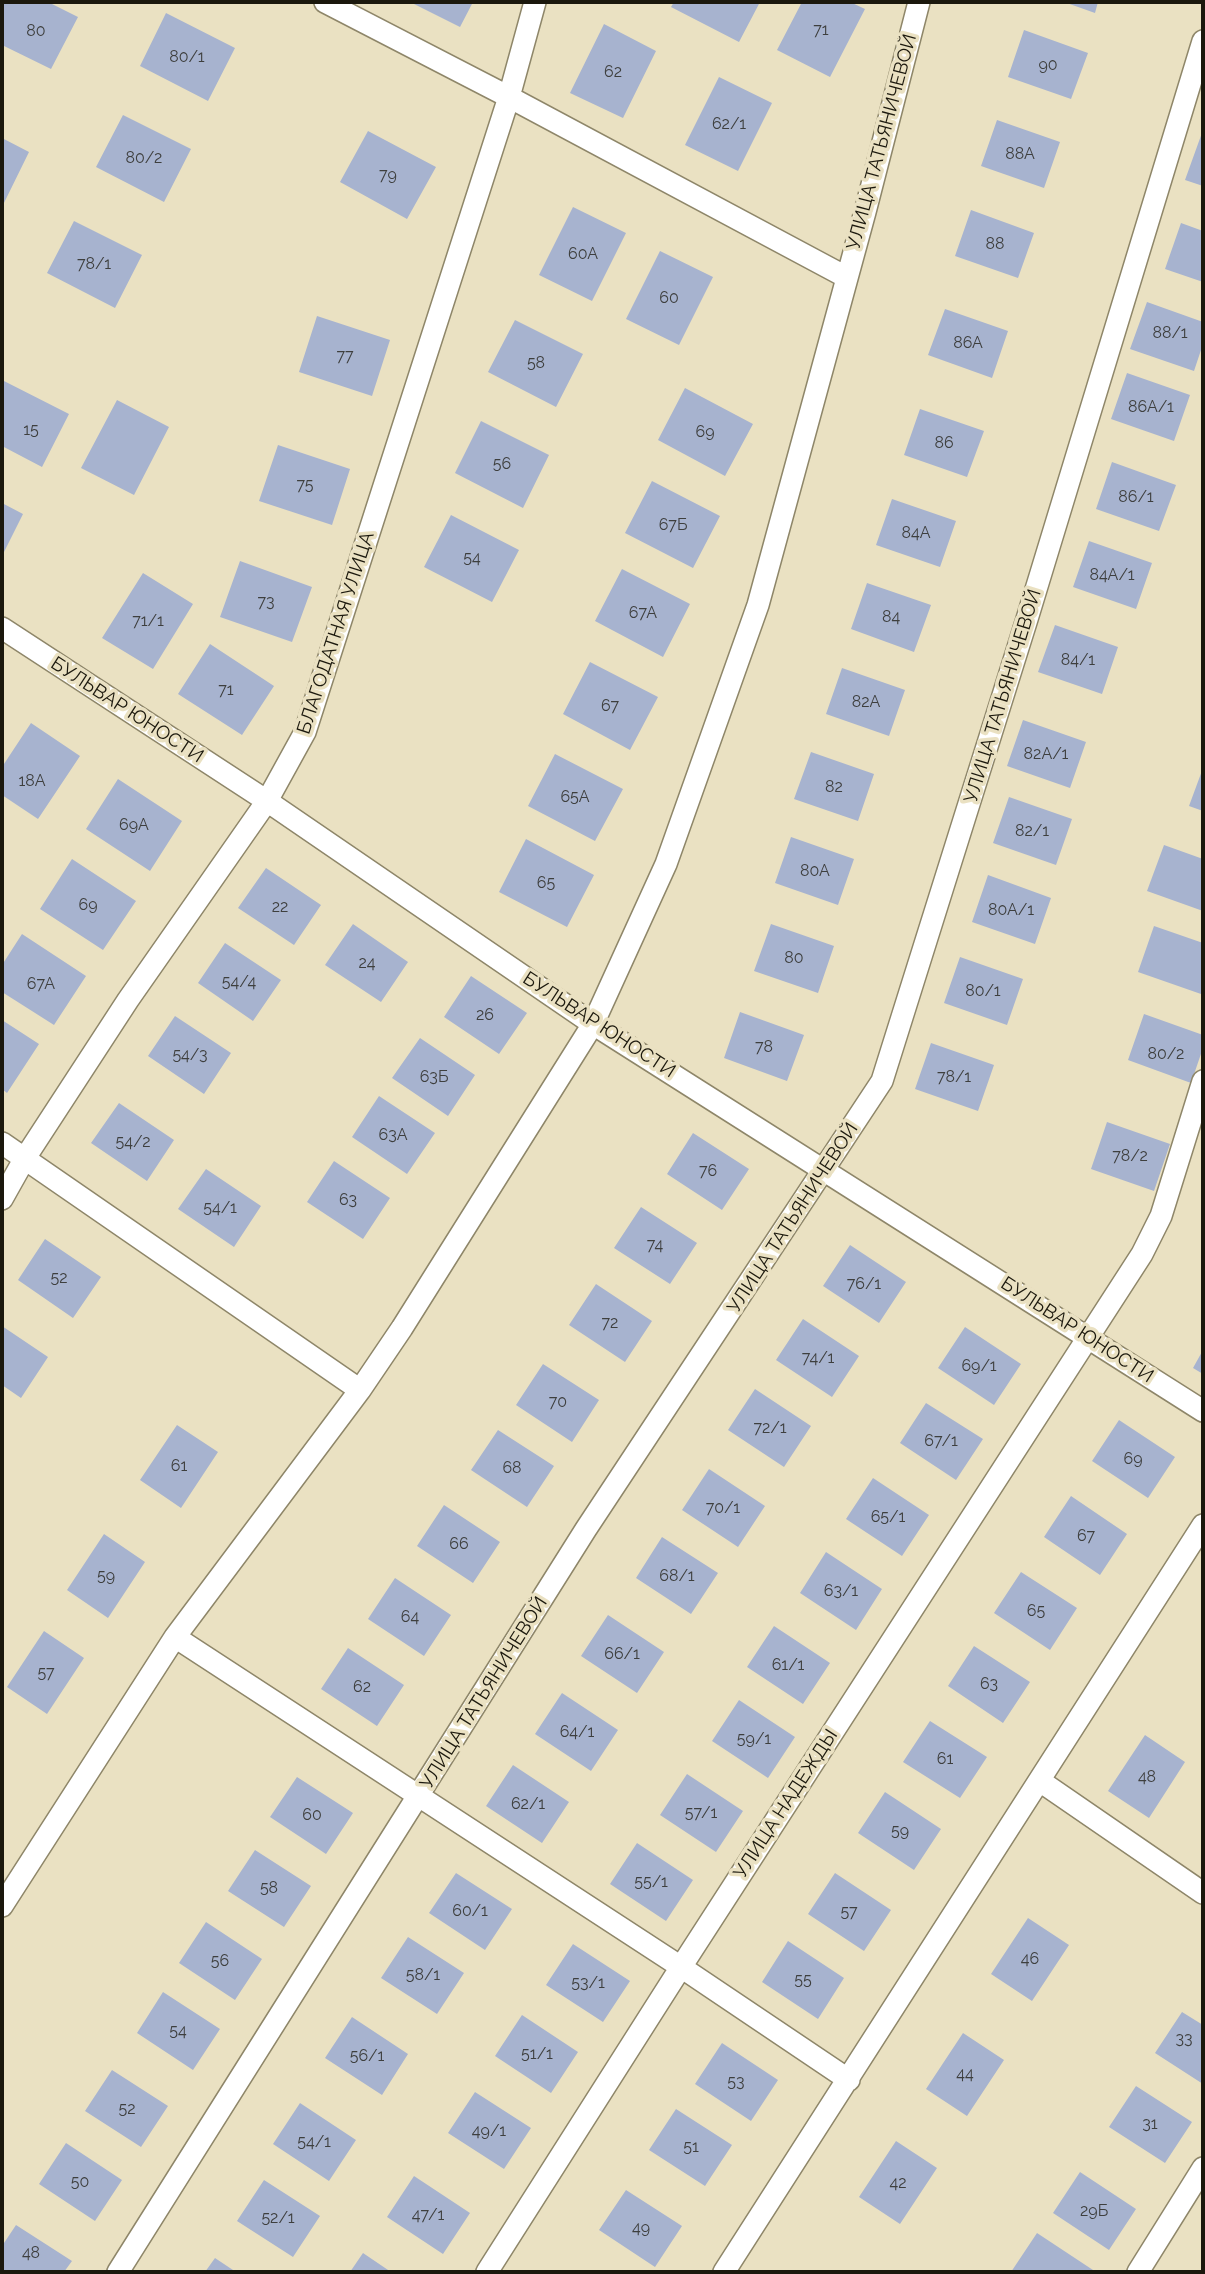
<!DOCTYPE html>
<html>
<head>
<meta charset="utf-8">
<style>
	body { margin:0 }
	#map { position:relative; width:1205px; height:2274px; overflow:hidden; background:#eae1c2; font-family:Raleway,sans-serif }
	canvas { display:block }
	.frame { position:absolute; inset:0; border:4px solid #1b180d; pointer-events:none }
</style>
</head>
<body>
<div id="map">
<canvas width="1205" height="2274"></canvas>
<div class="frame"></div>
</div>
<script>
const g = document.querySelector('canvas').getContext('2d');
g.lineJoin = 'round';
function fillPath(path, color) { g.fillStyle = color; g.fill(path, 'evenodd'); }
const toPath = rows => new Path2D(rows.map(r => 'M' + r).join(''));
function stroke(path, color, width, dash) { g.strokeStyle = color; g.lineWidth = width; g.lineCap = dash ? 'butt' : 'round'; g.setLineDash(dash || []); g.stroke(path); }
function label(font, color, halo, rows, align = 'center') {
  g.font = font + ' Raleway,sans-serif'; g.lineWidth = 7; g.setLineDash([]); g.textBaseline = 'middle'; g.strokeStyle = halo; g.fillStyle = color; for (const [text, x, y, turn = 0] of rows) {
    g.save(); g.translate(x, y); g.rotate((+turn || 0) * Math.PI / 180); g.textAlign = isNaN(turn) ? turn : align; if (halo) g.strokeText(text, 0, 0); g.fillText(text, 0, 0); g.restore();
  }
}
fillPath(toPath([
	[2,2,48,2,78,17,51,69,2,45],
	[410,2,473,2,460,27],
	[674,2,760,2,739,42,671,7],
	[802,2,850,2,865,9,830,77,777,50],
	[1064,2,1098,2,1095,13],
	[166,13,235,48,208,101,140,66],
	[604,24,656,51,623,118,570,93],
	[1024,30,1088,53,1071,99,1008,77],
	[719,77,772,103,738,171,685,145],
	[123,115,191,149,164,202,96,167],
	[997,120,1060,142,1044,188,981,166],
	[1203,130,1203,186,1185,180],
	[368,131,436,167,407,219,340,182],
	[2,138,29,152,2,207],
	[573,207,626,233,592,301,539,275],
	[971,210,1034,233,1018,278,955,256],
	[74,221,142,255,115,308,47,273],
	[1181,223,1203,231,1203,282,1165,269],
	[660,251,713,277,679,345,626,319],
	[1147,302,1203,322,1203,344,1194,371,1130,349],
	[945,309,1008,331,992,378,928,355],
	[317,316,390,340,372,396,299,372],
	[515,320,583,354,556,407,488,372],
	[1127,373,1190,395,1174,441,1111,419],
	[2,380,69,414,42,467,2,446],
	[685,388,753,424,725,476,658,440],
	[117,400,169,427,134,495,81,468],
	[920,409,984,431,967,477,904,455],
	[481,421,549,455,523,508,455,473],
	[278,445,350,469,332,525,259,501],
	[1112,462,1176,485,1159,531,1096,509],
	[652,481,720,516,693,568,625,533],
	[892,499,956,521,940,567,876,545],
	[2,503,23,514,2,556],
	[451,515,519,550,492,602,424,567],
	[1089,541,1152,563,1136,609,1073,587],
	[240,561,312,587,292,642,220,617],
	[622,569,690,604,663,657,595,621],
	[143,573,193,604,153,669,102,638],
	[867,583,931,605,914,652,851,629],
	[1055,625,1118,647,1102,694,1038,672],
	[210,644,274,686,242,735,178,694],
	[590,662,658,697,630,750,563,714],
	[842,668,905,690,889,736,826,714],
	[1023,720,1086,742,1070,788,1007,766],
	[31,723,80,756,38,819,2,795,2,767],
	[811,752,874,774,858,821,794,799],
	[555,754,623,789,595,841,528,806],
	[1203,768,1203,811,1189,806],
	[118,779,182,821,150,871,86,829],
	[1009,797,1072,819,1056,865,993,843],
	[791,837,854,859,838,905,775,883],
	[526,839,594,875,567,927,499,892],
	[1164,845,1203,859,1203,911,1147,891],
	[72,859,136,901,103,950,40,909],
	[266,868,321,905,294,945,238,908],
	[988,875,1051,898,1035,944,972,922],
	[353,924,408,962,381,1002,325,965],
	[771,924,834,946,818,993,754,971],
	[1154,926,1203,943,1203,987,1201,994,1138,972],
	[22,934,86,976,54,1025,2,992,2,965],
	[225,943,281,980,253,1021,198,983],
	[960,957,1023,979,1007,1025,944,1003],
	[471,976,527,1013,499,1054,444,1017],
	[740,1012,804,1035,787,1081,724,1058],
	[1144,1014,1203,1035,1203,1048,1191,1083,1128,1060],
	[175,1016,231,1053,204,1094,148,1056],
	[2,1020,39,1044,7,1093,2,1089],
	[420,1038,475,1075,448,1116,392,1078],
	[931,1043,994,1065,978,1111,915,1089],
	[379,1096,435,1133,407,1174,352,1137],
	[119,1103,174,1140,147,1181,91,1143],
	[1107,1122,1170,1144,1154,1191,1091,1169],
	[693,1133,749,1169,722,1210,667,1174],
	[334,1161,390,1198,363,1239,307,1202],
	[206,1169,261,1206,234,1247,178,1209],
	[641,1207,697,1243,670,1284,614,1248],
	[45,1239,101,1277,73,1318,18,1280],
	[850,1245,906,1282,879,1323,823,1286],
	[596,1284,652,1321,625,1362,569,1325],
	[803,1319,859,1356,832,1397,776,1360],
	[2,1326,48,1357,21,1398,2,1385],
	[965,1327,1021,1364,994,1405,938,1368],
	[1203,1350,1203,1374,1193,1368],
	[543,1364,599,1400,572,1442,516,1405],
	[755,1389,811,1426,784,1467,728,1430],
	[926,1403,983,1439,956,1480,900,1443],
	[1119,1420,1175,1457,1148,1498,1092,1461],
	[177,1425,218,1452,181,1508,140,1480],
	[498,1430,554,1466,527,1507,471,1470],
	[709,1469,765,1506,738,1547,682,1510],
	[873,1478,929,1515,902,1556,846,1519],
	[1071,1496,1127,1534,1100,1575,1044,1537],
	[444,1505,500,1542,473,1583,417,1546],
	[104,1534,145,1562,108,1618,67,1590],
	[662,1537,718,1573,691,1614,636,1578],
	[826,1552,882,1589,856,1630,800,1593],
	[1021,1572,1077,1608,1050,1650,994,1613],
	[395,1578,451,1615,424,1656,368,1619],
	[608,1615,664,1652,637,1693,581,1656],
	[774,1626,830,1663,803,1704,747,1667],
	[44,1631,84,1658,47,1714,7,1687],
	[974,1646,1030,1682,1003,1723,948,1686],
	[348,1648,404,1685,377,1726,321,1689],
	[562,1693,618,1730,591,1771,535,1734],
	[739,1700,795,1737,768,1778,712,1741],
	[930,1721,987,1757,960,1798,903,1762],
	[1145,1735,1185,1762,1149,1818,1108,1791],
	[513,1765,569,1802,542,1843,486,1806],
	[687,1774,743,1811,716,1852,660,1815],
	[297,1777,353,1813,326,1854,270,1817],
	[885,1792,941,1829,914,1870,858,1833],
	[637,1843,693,1880,666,1921,610,1884],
	[255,1850,311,1886,284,1927,228,1891],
	[456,1873,512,1909,485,1950,429,1913],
	[835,1873,891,1910,864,1951,808,1914],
	[1028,1918,1069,1945,1032,2001,991,1974],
	[206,1922,262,1959,235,2000,179,1963],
	[408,1937,464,1973,437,2014,381,1978],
	[788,1941,844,1978,818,2019,762,1982],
	[573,1944,630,1981,603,2022,546,1985],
	[163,1992,220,2029,193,2070,137,2033],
	[1182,2012,1203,2025,1203,2084,1155,2053],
	[522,2015,578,2052,551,2093,495,2056],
	[352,2017,408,2054,382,2095,325,2058],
	[963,2033,1004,2060,967,2116,926,2089],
	[722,2043,778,2080,751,2121,695,2084],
	[112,2070,168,2106,141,2147,85,2111],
	[1136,2086,1192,2122,1165,2163,1109,2127],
	[475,2092,531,2128,504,2169,448,2133],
	[300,2103,356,2140,329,2181,273,2144],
	[676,2109,732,2145,705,2186,649,2150],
	[896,2141,937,2168,900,2224,859,2197],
	[66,2143,122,2180,95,2221,39,2184],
	[1080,2172,1136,2209,1109,2250,1053,2213],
	[414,2176,470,2213,443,2254,387,2217],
	[264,2180,320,2216,293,2257,237,2221],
	[626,2190,682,2226,655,2267,599,2230],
	[16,2225,72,2261,64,2272,2,2272,2,2246],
	[1037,2233,1093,2270,1091,2272,1011,2272],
	[363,2253,391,2272,350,2272],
	[215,2258,236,2272,205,2272]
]), '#a7b3cf');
const minor = toPath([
	[325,2,509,97,846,277],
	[2,628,267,801,593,1024,1203,1411],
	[2,1143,360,1390],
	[2,1199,25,1158,128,1000,267,801,305,732,509,97,535,2],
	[175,1637,681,1967,849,2080],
	[1040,1781,1203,1893],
	[2,1906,175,1637,360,1390,402,1328,593,1024,666,864,758,605,865,212,919,2],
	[118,2272,586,1529,882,1081,1027,619,1203,41],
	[487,2272,681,1967,1142,1254,1161,1216,1203,1081],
	[724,2272,1203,1525],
	[1138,2272,1203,2168]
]);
stroke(minor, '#8e8669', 24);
stroke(minor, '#fff', 21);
label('16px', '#3e3f3e', null, [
	["71",821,30],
	["80",36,31],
	["80/1",187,57],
	["90",1048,65],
	["62",613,72],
	["62/1",729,124],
	["88А",1020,154],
	["80/2",144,158],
	["79",388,175],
	["88",995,244],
	["60А",583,254],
	["78/1",94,264],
	["60",669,298],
	["88/1",1170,333],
	["86А",968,343],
	["77",345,356],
	["58",536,363],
	["86А/1",1151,407],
	["15",31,430],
	["69",705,432],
	["86",944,443],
	["56",502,464],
	["75",305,485],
	["86/1",1136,497],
	["67Б",673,525],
	["84А",916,533],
	["54",472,558],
	["84А/1",1112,575],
	["73",266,602],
	["67А",643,613],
	["84",891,617],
	["71/1",148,621],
	["84/1",1078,660],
	["71",226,690],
	["82А",866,702],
	["67",610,706],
	["82А/1",1046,754],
	["18А",32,781],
	["82",834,787],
	["65А",575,797],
	["69А",134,825],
	["82/1",1032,831],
	["80А",815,871],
	["65",546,883],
	["69",88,905],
	["22",280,907],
	["80А/1",1011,910],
	["80",794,958],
	["24",367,963],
	["54/4",239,982],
	["67А",41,984],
	["80/1",983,991],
	["26",485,1015],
	["78",764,1047],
	["80/2",1166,1054],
	["54/3",190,1055],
	["63Б",434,1077],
	["78/1",954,1077],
	["63А",393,1135],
	["54/2",133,1142],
	["78/2",1130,1156],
	["76",708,1171],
	["63",348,1200],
	["54/1",220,1208],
	["74",655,1245],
	["52",59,1278],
	["76/1",864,1284],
	["72",610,1323],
	["74/1",818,1358],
	["69/1",979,1366],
	["70",558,1402],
	["72/1",770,1428],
	["67/1",941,1441],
	["69",1133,1459],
	["61",179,1466],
	["68",512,1468],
	["70/1",723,1508],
	["65/1",888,1517],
	["67",1086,1536],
	["66",459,1544],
	["59",106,1576],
	["68/1",677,1576],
	["63/1",841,1591],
	["65",1036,1611],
	["64",410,1617],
	["66/1",622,1654],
	["61/1",788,1665],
	["57",46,1673],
	["63",989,1684],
	["62",362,1687],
	["64/1",577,1732],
	["59/1",754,1739],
	["61",945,1759],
	["48",1147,1777],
	["62/1",528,1804],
	["57/1",701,1813],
	["60",312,1815],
	["59",900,1831],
	["55/1",651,1882],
	["58",269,1888],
	["60/1",470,1911],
	["57",849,1912],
	["46",1030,1959],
	["56",220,1961],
	["58/1",423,1975],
	["55",803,1980],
	["53/1",588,1983],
	["54",178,2031],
	["33",1184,2039],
	["51/1",537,2054],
	["56/1",367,2056],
	["44",965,2074],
	["53",736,2082],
	["52",127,2109],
	["31",1150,2124],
	["49/1",489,2131],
	["54/1",314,2142],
	["51",691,2147],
	["50",80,2182],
	["42",898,2183],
	["29Б",1094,2211],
	["47/1",428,2215],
	["52/1",278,2218],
	["49",641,2228],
	["48",31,2253]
]);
label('19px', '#1b180d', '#eae1c2', [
	["УЛИЦА ТАТЬЯНИЧЕВОЙ",882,142,-75],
	["БЛАГОДАТНАЯ УЛИЦА",336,633,-72],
	["УЛИЦА ТАТЬЯНИЧЕВОЙ",1003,696,-73],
	["БУЛЬВАР ЮНОСТИ",127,710,33],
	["БУЛЬВАР ЮНОСТИ",599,1025,33],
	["УЛИЦА ТАТЬЯНИЧЕВОЙ",793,1218,-57],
	["БУЛЬВАР ЮНОСТИ",1077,1330,33],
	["УЛИЦА ТАТЬЯНИЧЕВОЙ",484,1693,-58],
	["УЛИЦА НАДЕЖДЫ",786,1804,-57]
]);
</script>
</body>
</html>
